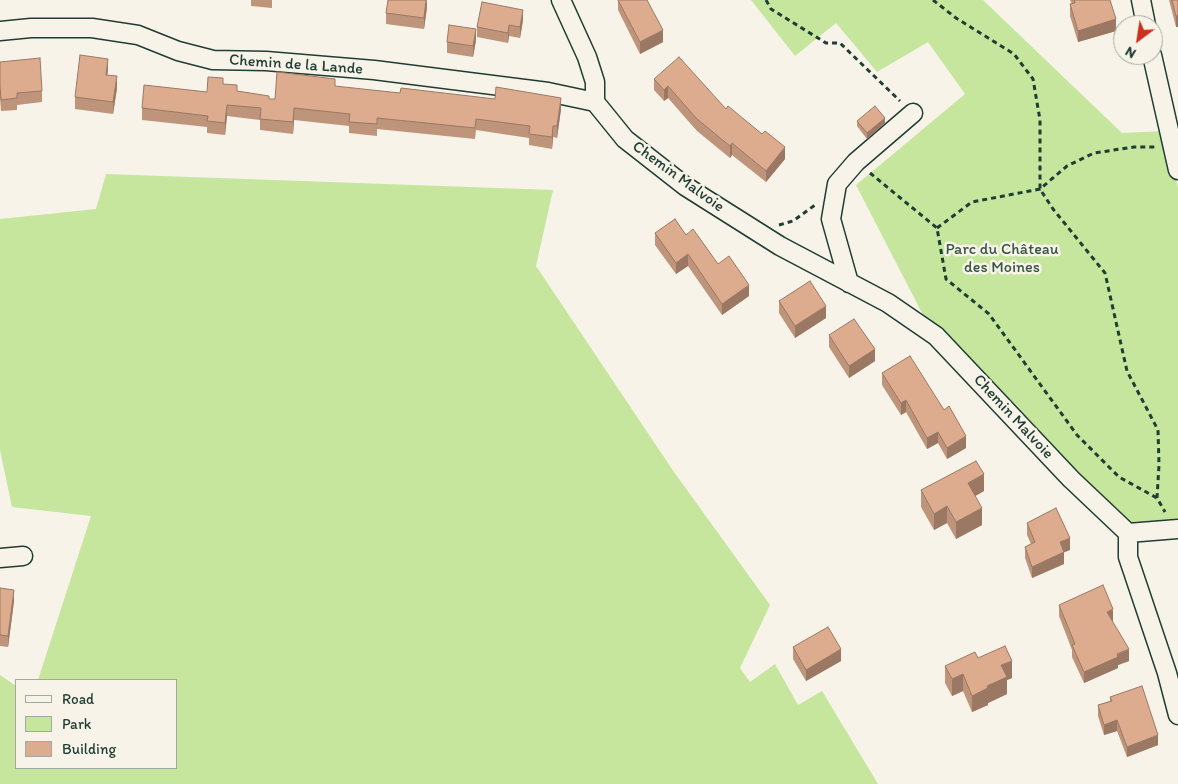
<!DOCTYPE html>
<html>
<head>
<meta charset="utf-8">
<style>
	body { margin:0 }
	#map { position:relative; width:1178px; height:784px; overflow:hidden; background:#f7f3e8; font-family:Itim,sans-serif }
	canvas { display:block }
	.legend { position:absolute; left:15px; top:679px; width:162px; height:90px; box-sizing:border-box; background:#f7f3e8; border:1px solid #a1aaa0; margin:0; padding:6px 9px; list-style:none; font-size:15px; color:#1f3d34 }
	.legend li { display:flex; align-items:center; gap:10px; height:25px }
	.legend b { width:25px; border:1px solid #a1aaa0 }
	.north { position:absolute; left:1113px; top:15px; width:50px; height:50px; box-sizing:border-box; background:#f7f3e8; border:1px solid #a1aaa0; border-radius:50%; rotate:211deg; font-size:14px; font-weight:700; line-height:20px; text-align:center; color:#1f3d34 }
	.north::after { content:''; display:block; margin:auto; width:18px; height:22px; background:#c8321e; clip-path:polygon(50% 0,100% 100%,50% 72%,0 100%) }
</style>
</head>
<body>
<div id="map">
<canvas width="1178" height="784"></canvas>
<ul class="legend">
<li><b style="height:6px;background:#f7f3e8"></b>Road</li>
<li><b style="height:14px;background:#c6e69e"></b>Park</li>
<li><b style="height:14px;background:#ddac8f"></b>Building</li>
</ul>
<div class="north">N</div>
</div>
<script>
const g = document.querySelector('canvas').getContext('2d');
g.lineJoin = 'round';
function fillPath(path, color) { g.fillStyle = color; g.fill(path, 'evenodd'); }
const toPath = rows => new Path2D(rows.map(r => 'M' + r).join(''));
function stroke(path, color, width, dash) { g.strokeStyle = color; g.lineWidth = width; g.lineCap = dash ? 'butt' : 'round'; g.setLineDash(dash || []); g.stroke(path); }
function label(font, color, halo, rows, align = 'center') {
  g.font = font + ' Itim,sans-serif'; g.lineWidth = 5; g.setLineDash([]); g.textBaseline = 'middle'; g.strokeStyle = halo; g.fillStyle = color; for (const [text, x, y, turn = 0] of rows) {
    g.save(); g.translate(x, y); g.rotate((+turn || 0) * Math.PI / 180); g.textAlign = isNaN(turn) ? turn : align; if (halo) g.strokeText(text, 0, 0); g.fillText(text, 0, 0); g.restore();
  }
}
fillPath(toPath([
	[751,0,983,0,1122,133,1165,131,1178,188,1178,518,1130,526,923,315,856,185,965,94,928,42,877,72,836,23,795,56],
	[106,174,553,190,536,266,674,472,770,605,740,668,750,682,775,664,798,705,822,691,878,784,0,784,0,675,16,686,16,768,176,768,176,680,38,680,91,516,12,507,0,450,0,219,96,209]
]), '#c6e69e');
const minor = toPath([
	[561,0,587,57,595,82,595,102],
	[1141,0,1146,25],
	[0,31,31,28,92,28,138,35,178,51,213,60,266,61,374,70,548,92,595,102],
	[1152,55,1178,170],
	[595,102,625,139,685,186,780,246,888,303,936,336,1071,479,1128,533,1178,529],
	[849,283,831,219,837,184,856,162,913,113],
	[1128,533,1128,557,1167,673,1178,715],
	[0,558,23,556]
]);
stroke(minor, '#1f3d34', 21);
stroke(toPath([
	[766,0,771,9,826,43,840,43,900,101],
	[933,0,956,18,1014,54,1033,79,1040,120,1040,189,1053,209,1105,273,1127,371,1158,430,1159,465,1157,498,1165,512],
	[870,173,937,228,946,279,989,314,1077,435,1119,477,1157,498],
	[779,225,793,221,815,205],
	[937,228,972,202,1040,189,1067,166,1094,153,1134,147,1156,147]
]), '#1f3d34', 3, [5, 4]);
stroke(minor, '#f7f3e8', 18);
fillPath(toPath([
	[251,0,272,0,272,8,251,6],
	[427,0,427,7,424,29,386,24,386,13],
	[618,0,663,42,640,54,618,10],
	[1070,0,1110,0,1116,31,1078,42,1070,16,1070,4,1072,4],
	[1169,0,1178,0,1178,27,1176,27],
	[523,20,520,38,509,36,508,43,477,37,477,27],
	[476,40,473,57,447,53,447,42],
	[0,62,42,91,42,102,17,105,17,110,1,111,0,98],
	[108,70,107,75,117,88,113,114,75,109,75,97],
	[654,79,726,109,785,159,766,182,732,155,730,158,697,131,668,98,664,101,654,90],
	[223,84,237,91,269,99,275,99,335,87,561,109,557,138,553,137,552,149,529,145,529,138,476,130,475,139,377,129,377,136,349,133,349,126,294,120,293,134,260,130,260,120,227,116,225,135,207,133,207,127,142,120,142,108,207,92],
	[857,121,885,123,867,139,857,126],
	[655,233,686,235,718,264,749,296,722,315,688,266,676,274,655,245],
	[779,301,826,318,795,338,779,313],
	[829,335,875,361,849,378,829,347],
	[882,373,966,448,947,459,938,443,927,449,906,412,901,415,882,385],
	[921,490,984,491,975,496,982,525,956,539,947,523,934,530,921,507],
	[1027,523,1070,550,1064,552,1064,564,1032,578,1025,558,1025,547,1031,544,1027,535],
	[0,588,14,601,8,647,0,646],
	[1059,605,1113,621,1112,621,1129,661,1118,665,1118,668,1084,683,1072,657,1072,650,1059,616],
	[793,647,841,661,806,681,793,659],
	[978,658,1012,678,1007,680,1007,694,988,703,988,705,972,712,963,691,952,696,945,683,945,666],
	[1110,697,1158,745,1127,757,1117,731,1104,735,1098,716,1098,705,1110,701]
]), '#be947b');
fillPath(toPath([
	[426,0,427,7,424,29,424,18],
	[523,10,523,20,520,38,520,27],
	[1178,15,1178,27,1176,27,1176,16],
	[1116,19,1116,31,1078,42,1078,31],
	[509,25,509,36,508,43,508,33],
	[476,29,476,40,473,57,473,46],
	[663,30,663,42,640,54,640,42],
	[108,59,108,70,106,86,106,75],
	[117,76,117,88,113,114,113,102],
	[668,86,668,98,664,101,664,90],
	[561,98,561,109,557,138,557,126],
	[227,105,227,116,225,135,225,123],
	[294,108,294,120,293,134,293,122],
	[885,118,885,123,867,139,867,133],
	[553,126,553,137,552,149,552,137],
	[732,143,732,155,730,158,730,146],
	[785,147,785,159,766,182,766,171],
	[688,254,688,266,676,274,676,263],
	[749,285,749,296,722,315,722,304],
	[826,306,826,318,795,338,795,326],
	[875,349,875,361,849,378,849,366],
	[906,400,906,412,901,415,901,403],
	[938,432,938,443,927,449,927,438],
	[966,436,966,448,947,459,947,448],
	[984,474,984,491,968,500,968,483],
	[947,506,947,523,934,530,934,514],
	[982,508,982,525,956,539,956,522],
	[1070,538,1070,550,1060,554,1060,542],
	[1064,552,1064,564,1032,578,1032,567],
	[14,590,14,601,8,647,8,636],
	[1113,609,1113,621,1107,624,1107,612],
	[841,649,841,661,806,681,806,670],
	[1129,649,1129,661,1118,665,1118,668,1084,683,1084,672],
	[1012,661,1012,678,1007,680,1007,694,988,703,988,705,972,712,972,696,987,686,1001,665],
	[963,674,963,691,952,696,952,679],
	[1117,720,1117,731,1104,735,1104,725],
	[1158,735,1158,745,1127,757,1127,747]
]), '#9b7864');
const building = toPath([
	[388,0,426,0,424,18,386,13,388,0],
	[618,0,647,0,663,30,640,42,618,0],
	[1074,0,1110,0,1116,19,1078,31,1070,4,1075,3,1074,0],
	[1172,0,1178,0,1178,15,1176,16,1172,0],
	[482,2,523,10,520,27,509,25,508,33,477,27,482,2],
	[449,25,476,29,473,46,447,42,449,25],
	[80,55,108,59,106,75,117,76,113,102,75,97,80,55],
	[679,57,726,109,728,106,762,134,765,131,785,147,766,171,732,143,730,146,697,119,668,86,664,90,654,79,679,57],
	[40,58,42,91,17,93,17,98,1,100,0,86,0,62,40,58],
	[277,72,335,79,335,86,400,93,401,88,495,99,496,87,561,98,557,126,553,126,552,137,529,134,530,126,476,119,475,128,377,118,377,124,349,122,350,114,294,108,293,122,260,119,261,108,227,105,225,123,207,121,208,116,142,108,144,85,207,92,208,77,223,78,223,84,237,85,237,91,269,96,269,99,275,99,277,72],
	[875,106,885,118,867,133,857,121,875,106],
	[675,219,686,235,693,229,718,264,729,256,749,285,722,304,688,254,676,263,655,233,675,219],
	[810,281,826,306,795,326,779,301,810,281],
	[854,319,875,349,849,366,829,335,854,319],
	[910,356,944,410,949,406,966,436,947,448,938,432,927,438,906,400,901,403,882,373,910,356],
	[976,461,984,474,968,483,982,508,956,522,947,506,934,514,921,490,976,461],
	[1056,508,1070,538,1060,542,1064,552,1032,567,1025,547,1035,542,1027,523,1056,508],
	[1103,585,1113,609,1107,612,1129,649,1117,654,1118,657,1084,672,1072,645,1075,644,1059,605,1103,585],
	[0,588,14,590,8,636,0,635,0,588],
	[828,627,841,649,806,670,793,647,828,627],
	[1005,646,1012,661,1001,665,1007,677,987,686,988,688,972,696,963,674,952,679,945,666,975,652,978,658,1005,646],
	[1142,686,1158,735,1127,747,1117,720,1104,725,1098,705,1112,701,1110,697,1142,686]
]);
fillPath(building, '#ddac8f');
stroke(building, '#9b7864', 1);
label('16px', '#1f3d34', '#f7f3e8', [
	["Chemin de la Lande",296,65,4],
	["Chemin Malvoie",678,177,36],
	["Chemin Malvoie",1013,417,47]
]);
label('16px', '#385644', '#f7f3e8', [
	["Parc du Château",1002,250],
	["des Moines",1002,268]
]);
</script>
</body>
</html>
